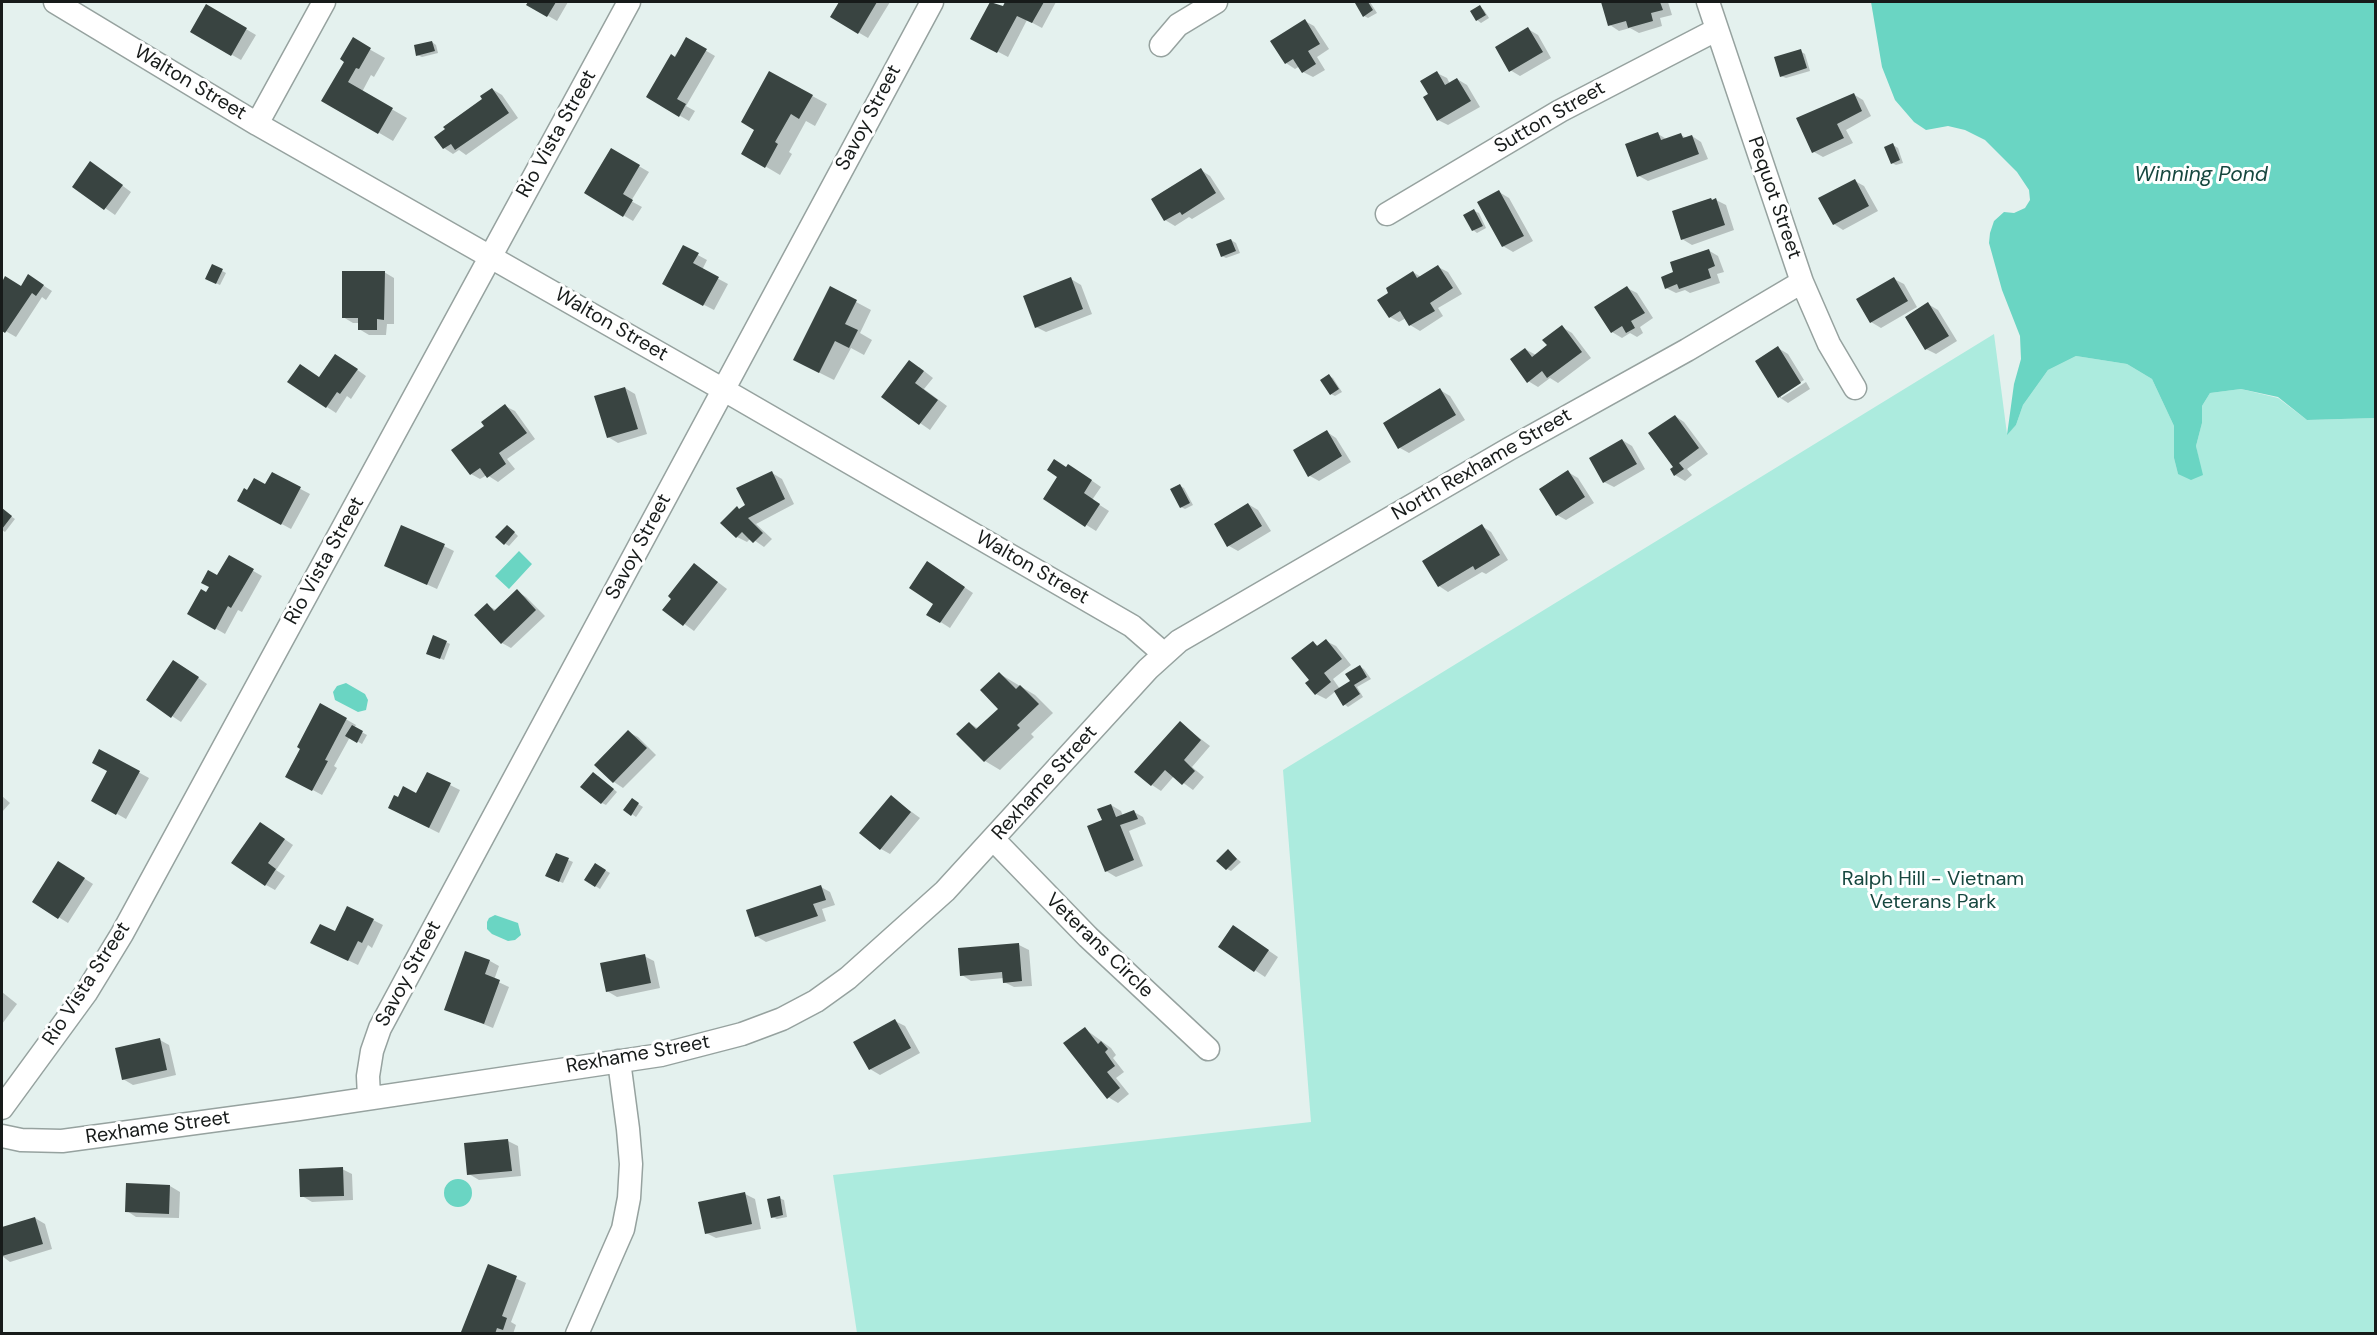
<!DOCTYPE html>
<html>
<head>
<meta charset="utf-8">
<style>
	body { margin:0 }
	#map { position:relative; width:2377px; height:1335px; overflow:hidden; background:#e4f1ee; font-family:"DM Sans",sans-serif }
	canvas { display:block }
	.frame { position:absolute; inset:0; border:3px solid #171b1a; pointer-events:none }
</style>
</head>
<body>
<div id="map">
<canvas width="2377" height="1335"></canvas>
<div class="frame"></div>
</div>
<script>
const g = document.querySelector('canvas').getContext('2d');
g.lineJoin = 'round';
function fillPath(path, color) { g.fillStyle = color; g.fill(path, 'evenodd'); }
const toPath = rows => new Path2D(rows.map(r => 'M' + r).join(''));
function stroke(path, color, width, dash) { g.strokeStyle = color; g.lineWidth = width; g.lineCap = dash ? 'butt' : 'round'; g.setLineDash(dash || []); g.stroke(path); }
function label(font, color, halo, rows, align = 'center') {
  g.font = font + ' "DM Sans",sans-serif'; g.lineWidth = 6; g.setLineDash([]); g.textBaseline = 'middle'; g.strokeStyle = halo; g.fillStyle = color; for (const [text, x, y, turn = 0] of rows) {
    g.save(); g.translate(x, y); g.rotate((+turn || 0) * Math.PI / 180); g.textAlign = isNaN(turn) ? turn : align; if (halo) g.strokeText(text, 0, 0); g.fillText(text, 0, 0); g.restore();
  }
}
fillPath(toPath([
	[1994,334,2007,434,2016,425,2023,405,2048,370,2076,356,2127,364,2152,379,2174,426,2174,458,2178,474,2202,475,2196,446,2202,423,2202,406,2210,393,2241,389,2278,398,2307,420,2375,418,2375,1333,857,1333,833,1175,1311,1122,1283,770]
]), '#acebde');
fillPath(toPath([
	[1871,2,2375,2,2375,418,2307,420,2278,397,2241,389,2210,393,2202,406,2202,423,2196,446,2203,475,2191,480,2178,474,2174,458,2174,426,2152,379,2127,364,2076,356,2048,370,2023,405,2016,425,2007,435,2014,384,2021,359,2020,336,2002,290,1989,243,1990,233,1994,221,2004,212,2014,213,2025,208,2030,200,2029,190,2017,172,1985,140,1965,130,1948,126,1926,130,1914,122,1895,100,1882,67],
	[519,551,532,564,509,589,495,576],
	[346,683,365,694,368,700,366,710,358,712,335,700,333,692,337,686],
	[495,915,518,923,521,935,515,940,508,941,492,934,487,929,487,922,489,918],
	'444 1193a14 14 0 1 1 28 0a14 14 0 1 1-28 0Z'
]), '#6ad5c3');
fillPath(toPath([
	[529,2,568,2,557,21,528,4],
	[841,2,890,2,868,38,832,17],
	[991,2,1004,8,1007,2,1056,2,1042,28,1027,20,1008,57,972,38],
	[1360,2,1370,2,1377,13,1368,18,1364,16,1357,4],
	[1603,2,1668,2,1672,15,1660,18,1662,26,1639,33,1630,28,1619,31,1610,25],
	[207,6,256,35,241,60,192,32],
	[1480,7,1484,10,1489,18,1481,23,1477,20],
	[1305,21,1314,26,1329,49,1317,57,1325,70,1313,77,1303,72,1300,66,1295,69,1286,63],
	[1528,29,1538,35,1551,58,1520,76,1510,70],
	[686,39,715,56,686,106,695,111,689,121,648,97],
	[353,40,385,58,374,77,371,75,362,92,407,118,393,141,323,100,346,61],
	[432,42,436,45,438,53,422,57,417,55],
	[1800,51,1805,54,1810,71,1786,78,1781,76],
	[770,73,827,104,815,126,806,121,789,152,792,154,780,175,743,153,756,129],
	[1437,73,1447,78,1450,84,1457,79,1467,85,1480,107,1448,125,1438,120,1430,95],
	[492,89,502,95,518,118,466,155,459,150,453,154,444,148],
	[1853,94,1863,100,1871,116,1846,130,1853,143,1823,157,1814,152],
	[1658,134,1668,140,1681,135,1686,138,1692,136,1701,142,1708,159,1648,181,1639,176],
	[1893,145,1898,148,1903,163,1896,165,1892,163],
	[611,150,649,172,631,201,642,207,633,221,586,193],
	[100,169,131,192,115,215,74,186],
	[1201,170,1210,176,1225,199,1192,219,1189,217,1175,226,1165,220,1153,200],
	[1855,181,1864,186,1878,211,1843,230,1834,224],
	[1499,192,1509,198,1533,241,1513,252,1503,246],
	[1716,200,1726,205,1734,230,1692,245,1682,239,1713,201],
	[1474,211,1479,213,1486,228,1477,233,1473,230],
	[1231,240,1236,243,1240,253,1226,258,1222,256],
	[683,247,707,260,702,270,728,284,714,310,673,289],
	[1708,250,1718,256,1724,272,1717,274,1720,283,1690,293,1685,290,1676,293,1666,288,1675,273],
	[213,266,226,273,220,285,211,281],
	[1438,267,1448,272,1462,294,1438,308,1443,316,1420,331,1410,325,1406,318,1399,322,1390,317,1413,272,1421,277],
	[384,272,394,278,394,324,387,324,386,335,369,335,359,329,359,323,353,323,343,317],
	[6,278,21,287,38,282,52,291,46,300,42,297,16,337,2,329,2,284],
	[1071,279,1081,285,1092,314,1046,332,1036,327],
	[1894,279,1904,284,1917,307,1881,328,1871,322],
	[830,288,871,310,860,333,872,340,864,355,851,348,834,380,810,368],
	[1627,288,1637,293,1653,318,1640,327,1643,333,1637,337,1630,333,1622,338,1612,332],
	[1928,304,1938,310,1957,341,1936,354,1926,349],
	[1562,327,1572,333,1591,358,1558,383,1550,378,1538,387,1528,381,1525,349,1536,355,1549,346],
	[1778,348,1788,354,1804,380,1781,394,1781,398,1806,382,1810,389,1788,403,1779,397],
	[345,361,366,376,351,399,347,396,336,413,327,407],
	[919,367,933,378,924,389,947,406,930,430,883,397],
	[1329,376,1333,378,1342,392,1335,396,1331,394],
	[625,388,635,394,647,434,618,443,608,437],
	[1440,390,1450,396,1465,420,1409,453,1400,448],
	[505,406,515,411,535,439,507,459,515,469,498,482,487,475,480,479,471,474,486,426],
	[1675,416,1684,422,1708,454,1687,469,1692,475,1685,481,1675,475],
	[1327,432,1336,438,1351,462,1319,481,1310,476],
	[1622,440,1632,446,1645,469,1614,487,1604,482],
	[1066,468,1078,471,1101,487,1092,500,1109,511,1096,531,1045,499],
	[1568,472,1578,478,1594,503,1566,520,1557,515],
	[772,473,782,479,794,504,756,524,772,539,764,547,751,538,747,542,737,537,741,510,747,505],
	[272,474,310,494,291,529,239,501,248,492,266,486],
	[1180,486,1184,488,1193,505,1185,509,1181,507],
	[1248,504,1258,510,1271,531,1238,551,1229,546],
	[2,510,15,519,5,532,2,530],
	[1482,526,1491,532,1508,560,1486,574,1482,572,1448,592,1439,586],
	[511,529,518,536,509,546,504,543],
	[444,546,454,551,437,589,395,570],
	[229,557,262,576,242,612,238,610,225,634,189,613,207,594],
	[695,565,727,589,694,631,664,609],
	[937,569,973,593,950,628,928,614,935,604],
	[517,591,526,597,545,616,511,648,502,643,487,605,496,610],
	[1326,641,1336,646,1351,665,1333,679,1340,689,1352,682,1360,667,1364,669,1371,679,1357,687,1363,697,1348,707,1344,704,1336,691,1326,699,1316,694,1311,680,1313,643,1319,646],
	[446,642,450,644,444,660,432,655],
	[183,667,207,684,181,722,172,716],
	[1000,674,1035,695,1053,713,1031,734,1034,737,1000,770,985,761,958,734,969,723,979,729,1000,709],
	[321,705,356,725,354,728,367,735,362,744,350,737,334,766,337,768,322,795,287,776],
	[1180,723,1210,746,1192,767,1204,777,1193,790,1174,776,1161,791,1152,785],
	[628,732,638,737,656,755,623,788,614,782,596,765],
	[100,751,149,778,126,819,93,800,109,771],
	[598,776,617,792,606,805,602,803],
	[450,785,460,790,439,833,399,813,398,799],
	[2,796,10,803,2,812],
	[891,797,920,818,890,854,881,849],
	[632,800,643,807,636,817,626,810],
	[1111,805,1121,811,1123,816,1134,812,1143,817,1146,824,1129,831,1143,866,1116,877,1106,871,1104,821],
	[270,829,293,845,276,870,285,876,275,890,266,885],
	[1228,851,1241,862,1231,871,1227,869],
	[557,855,573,862,563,883,551,878],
	[596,865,610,873,600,889,586,880],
	[68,868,93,884,68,923,34,902],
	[821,887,830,892,835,905,822,909,826,921,766,942,756,936],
	[373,920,383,925,372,948,368,945,358,965,322,948,336,933],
	[1243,933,1278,957,1265,977,1220,947],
	[1019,945,1029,950,1032,986,1014,987,1004,982,1004,978,971,981,962,975],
	[644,956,654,961,660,988,617,997,607,991],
	[490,961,499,966,494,980,509,987,493,1028,446,1009],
	[2,992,17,1004,2,1024],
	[895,1021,905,1026,920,1053,880,1075,870,1069],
	[1085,1029,1111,1048,1116,1055,1113,1058,1124,1072,1116,1078,1129,1094,1118,1103,1108,1097],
	[160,1040,169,1045,176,1075,133,1085,123,1079],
	[508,1141,518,1146,521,1176,479,1180,469,1174],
	[342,1169,352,1174,353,1200,312,1202,302,1196],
	[128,1185,170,1186,180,1192,179,1218,136,1217,127,1211],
	[745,1194,755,1199,761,1229,716,1238,706,1233],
	[779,1198,784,1200,787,1217,777,1219,772,1217],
	[35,1218,45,1224,52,1249,10,1262,2,1256,2,1228],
	[488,1266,526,1283,511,1322,516,1325,513,1334,467,1334]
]), '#0003');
fillPath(toPath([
	[528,2,556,2,547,17,526,5],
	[839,2,877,2,858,34,830,17],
	[990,2,1003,6,1005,2,1044,2,1032,23,1017,16,997,53,970,39],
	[1357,2,1368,2,1373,10,1363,17,1355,3],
	[1601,2,1660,2,1663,10,1651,13,1653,21,1628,28,1626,21,1608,26],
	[206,4,247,28,231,56,190,32],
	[1480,5,1486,15,1476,21,1470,11],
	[1305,19,1320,44,1308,51,1316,64,1302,73,1293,59,1285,64,1270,41],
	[1528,27,1543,52,1509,72,1495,47],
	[353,37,371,48,359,69,356,68,348,82,393,108,378,134,321,101,344,62,340,59],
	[686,37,707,49,677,99,686,104,679,117,646,97,671,54,675,57],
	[432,41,435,51,416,56,414,45],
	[1801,49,1807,68,1780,77,1774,57],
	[769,71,813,95,799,119,791,114,775,142,778,144,765,168,741,154,754,130,741,122],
	[1437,71,1445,85,1457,78,1471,101,1437,121,1423,97,1428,94,1420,81],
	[492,88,509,113,455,150,451,144,443,149,434,137,445,129,443,127,482,99,480,96],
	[1854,93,1862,111,1837,124,1844,138,1812,153,1796,118],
	[1658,132,1661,140,1681,133,1683,138,1692,135,1699,154,1637,177,1625,144],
	[1893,143,1900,160,1891,164,1884,147],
	[611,148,640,165,623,194,633,200,623,217,584,193],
	[90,161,123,185,104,210,72,187],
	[1201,168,1216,193,1182,215,1180,212,1164,221,1151,199],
	[1855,179,1869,206,1833,225,1818,198],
	[1499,190,1524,236,1502,247,1477,202],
	[1711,198,1712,200,1716,198,1725,225,1681,240,1672,211],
	[1474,209,1483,226,1472,231,1463,215],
	[1231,239,1236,251,1221,257,1216,244],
	[683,245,699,253,693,263,719,277,703,306,662,284],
	[1709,249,1715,266,1708,269,1711,278,1679,289,1677,284,1665,289,1661,277,1673,272,1670,262],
	[212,264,223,269,216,284,205,279],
	[1438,265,1453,288,1430,303,1435,311,1409,326,1400,311,1389,318,1377,300,1388,293,1386,288,1413,271,1417,278],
	[342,271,385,271,384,320,377,319,377,330,358,330,358,318,342,318],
	[28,274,44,285,36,296,32,293,5,333,2,331,2,282,5,276,21,286],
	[1071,277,1083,309,1035,328,1023,296],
	[1894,277,1908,301,1870,323,1856,299],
	[830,286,857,300,845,324,858,330,849,348,835,341,819,373,793,360],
	[1627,286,1645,313,1631,321,1635,328,1626,333,1622,326,1611,333,1594,307],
	[1928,302,1949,336,1925,350,1905,317],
	[1562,325,1582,352,1547,378,1542,371,1527,383,1510,359,1525,348,1532,357,1547,345,1542,340],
	[1778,346,1801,383,1778,398,1755,361],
	[335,354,358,369,340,394,337,392,326,408,287,382,300,364,319,377],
	[909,360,924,371,915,383,938,400,919,425,881,397],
	[1329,374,1339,389,1330,395,1320,380],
	[625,387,638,429,607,438,594,396],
	[1440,388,1456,415,1398,449,1383,423],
	[505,404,527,433,499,453,506,464,487,478,480,468,470,475,451,450,484,426,481,422],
	[1675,415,1699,448,1679,463,1684,469,1674,476,1670,469,1673,467,1648,433],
	[1327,430,1342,456,1308,477,1293,450],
	[1622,439,1637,464,1603,483,1589,458],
	[1054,459,1066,467,1068,464,1092,480,1084,493,1100,504,1085,527,1043,499,1057,477,1047,470],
	[1568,470,1585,497,1556,516,1539,489],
	[772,471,785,499,748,518,763,533,753,543,742,532,736,538,720,523,737,506,739,509,745,505,736,488],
	[272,472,301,487,281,525,237,501,244,488,247,490,254,478,265,484],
	[1180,484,1190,503,1180,508,1170,489],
	[1248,503,1262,526,1227,547,1214,524],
	[2,508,12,516,2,529],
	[1482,524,1500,555,1475,570,1473,566,1438,587,1422,561],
	[401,525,445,544,427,585,384,566],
	[507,525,515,532,504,545,495,537],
	[229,555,254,569,231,608,228,606,215,630,187,614,201,589,206,592,209,587,201,583,208,570,217,575],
	[927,561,965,587,940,623,926,615,933,604,909,588],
	[694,563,718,582,683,626,662,610,671,599,668,596],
	[517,589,536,610,501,644,474,615,487,603,494,611],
	[433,635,447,641,440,659,426,654],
	[1326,639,1342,659,1324,673,1331,682,1315,695,1305,683,1309,680,1291,658,1313,641,1317,646],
	[173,660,199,677,171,718,146,700],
	[1360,665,1367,677,1354,685,1360,694,1343,706,1334,691,1350,681,1345,674],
	[999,672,1016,689,1020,685,1039,704,1017,725,1020,728,984,762,956,734,969,722,976,729,998,709,980,690],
	[320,703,347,718,325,760,328,761,312,791,285,777,300,749,297,747],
	[1180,721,1201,740,1184,760,1195,771,1182,785,1165,770,1151,786,1134,772],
	[352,725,363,731,357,743,345,736],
	[628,730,647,748,613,783,594,765],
	[99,749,140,771,116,815,91,801,107,771,92,763],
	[427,772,451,783,429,828,388,808,394,795,398,797,403,786,416,793],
	[593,772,614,789,601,804,580,787],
	[891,795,911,812,880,850,859,833],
	[632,798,639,803,631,816,623,810],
	[1111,804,1116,817,1134,810,1138,819,1120,825,1134,860,1105,872,1087,826,1102,820,1097,809],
	[260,822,285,839,268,863,276,869,265,886,231,863],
	[1228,849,1237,859,1226,870,1216,861],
	[556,853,569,858,559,882,545,876],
	[58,861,85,878,58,919,32,902],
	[595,863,606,870,595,887,584,880],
	[821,885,826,900,813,904,818,916,755,937,746,910],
	[347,906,374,919,362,943,358,941,348,961,310,943,320,924,335,931],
	[1233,925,1269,950,1254,972,1218,947],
	[1019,943,1022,981,1003,983,1002,972,960,976,958,948],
	[465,951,490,960,485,974,500,980,484,1024,444,1010],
	[645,954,651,983,606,992,600,963],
	[895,1019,911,1048,869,1070,853,1042],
	[1085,1027,1098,1044,1101,1041,1108,1049,1105,1052,1115,1066,1107,1072,1120,1088,1107,1099,1063,1043],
	[160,1038,167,1070,122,1080,115,1048],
	[508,1139,512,1171,467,1175,464,1143],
	[343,1167,344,1196,300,1197,299,1169],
	[126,1183,170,1185,169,1214,125,1212],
	[745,1192,752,1224,705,1234,698,1202],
	[780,1196,783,1215,771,1218,767,1199],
	[35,1217,43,1244,2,1256,2,1227],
	[488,1264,517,1276,502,1316,507,1318,503,1330,497,1328,495,1334,465,1334,461,1332]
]), '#394441');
const street = toPath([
	[55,2,257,124,724,390,1132,626,1163,653],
	[1708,2,1802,282,1829,344,1855,388],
	[1161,45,1178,25,1216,2],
	[257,124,324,2],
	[1387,214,1560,111,1716,30],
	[993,839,1088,937,1208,1049],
	[369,1098,368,1076,372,1051,380,1028,932,2],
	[2,1108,86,993,122,934,629,2],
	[2,1136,21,1140,62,1141,299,1109,661,1055,742,1034,782,1019,816,1001,848,978,945,891,1148,669,1179,641,1509,449,1687,350,1802,282],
	[577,1334,623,1229,629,1198,631,1164,628,1129,619,1061]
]);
stroke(street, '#96a29f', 25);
stroke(street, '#fff', 22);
label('20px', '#171b1a', '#fff', [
	["Walton Street",190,83,31],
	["Savoy Street",869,118,-62],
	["Sutton Street",1550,118,-30],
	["Rio Vista Street",557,134,-61],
	["Pequot Street",1774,198,71],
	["Walton Street",611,325,30],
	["North Rexhame Street",1482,465,-30],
	["Savoy Street",639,547,-62],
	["Rio Vista Street",325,561,-61],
	["Walton Street",1032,568,30],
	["Rexhame Street",1045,783,-48],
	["Veterans Circle",1099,946,44],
	["Savoy Street",409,974,-62],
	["Rio Vista Street",87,984,-57],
	["Rexhame Street",638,1055,-10],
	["Rexhame Street",158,1128,-8]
]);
label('20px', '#16473f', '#fff', [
	["Ralph Hill - Vietnam",1933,880],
	["Veterans Park",1933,903]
]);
label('italic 21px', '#16473f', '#fff', [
	["Winning Pond",2201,175]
]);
</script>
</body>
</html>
